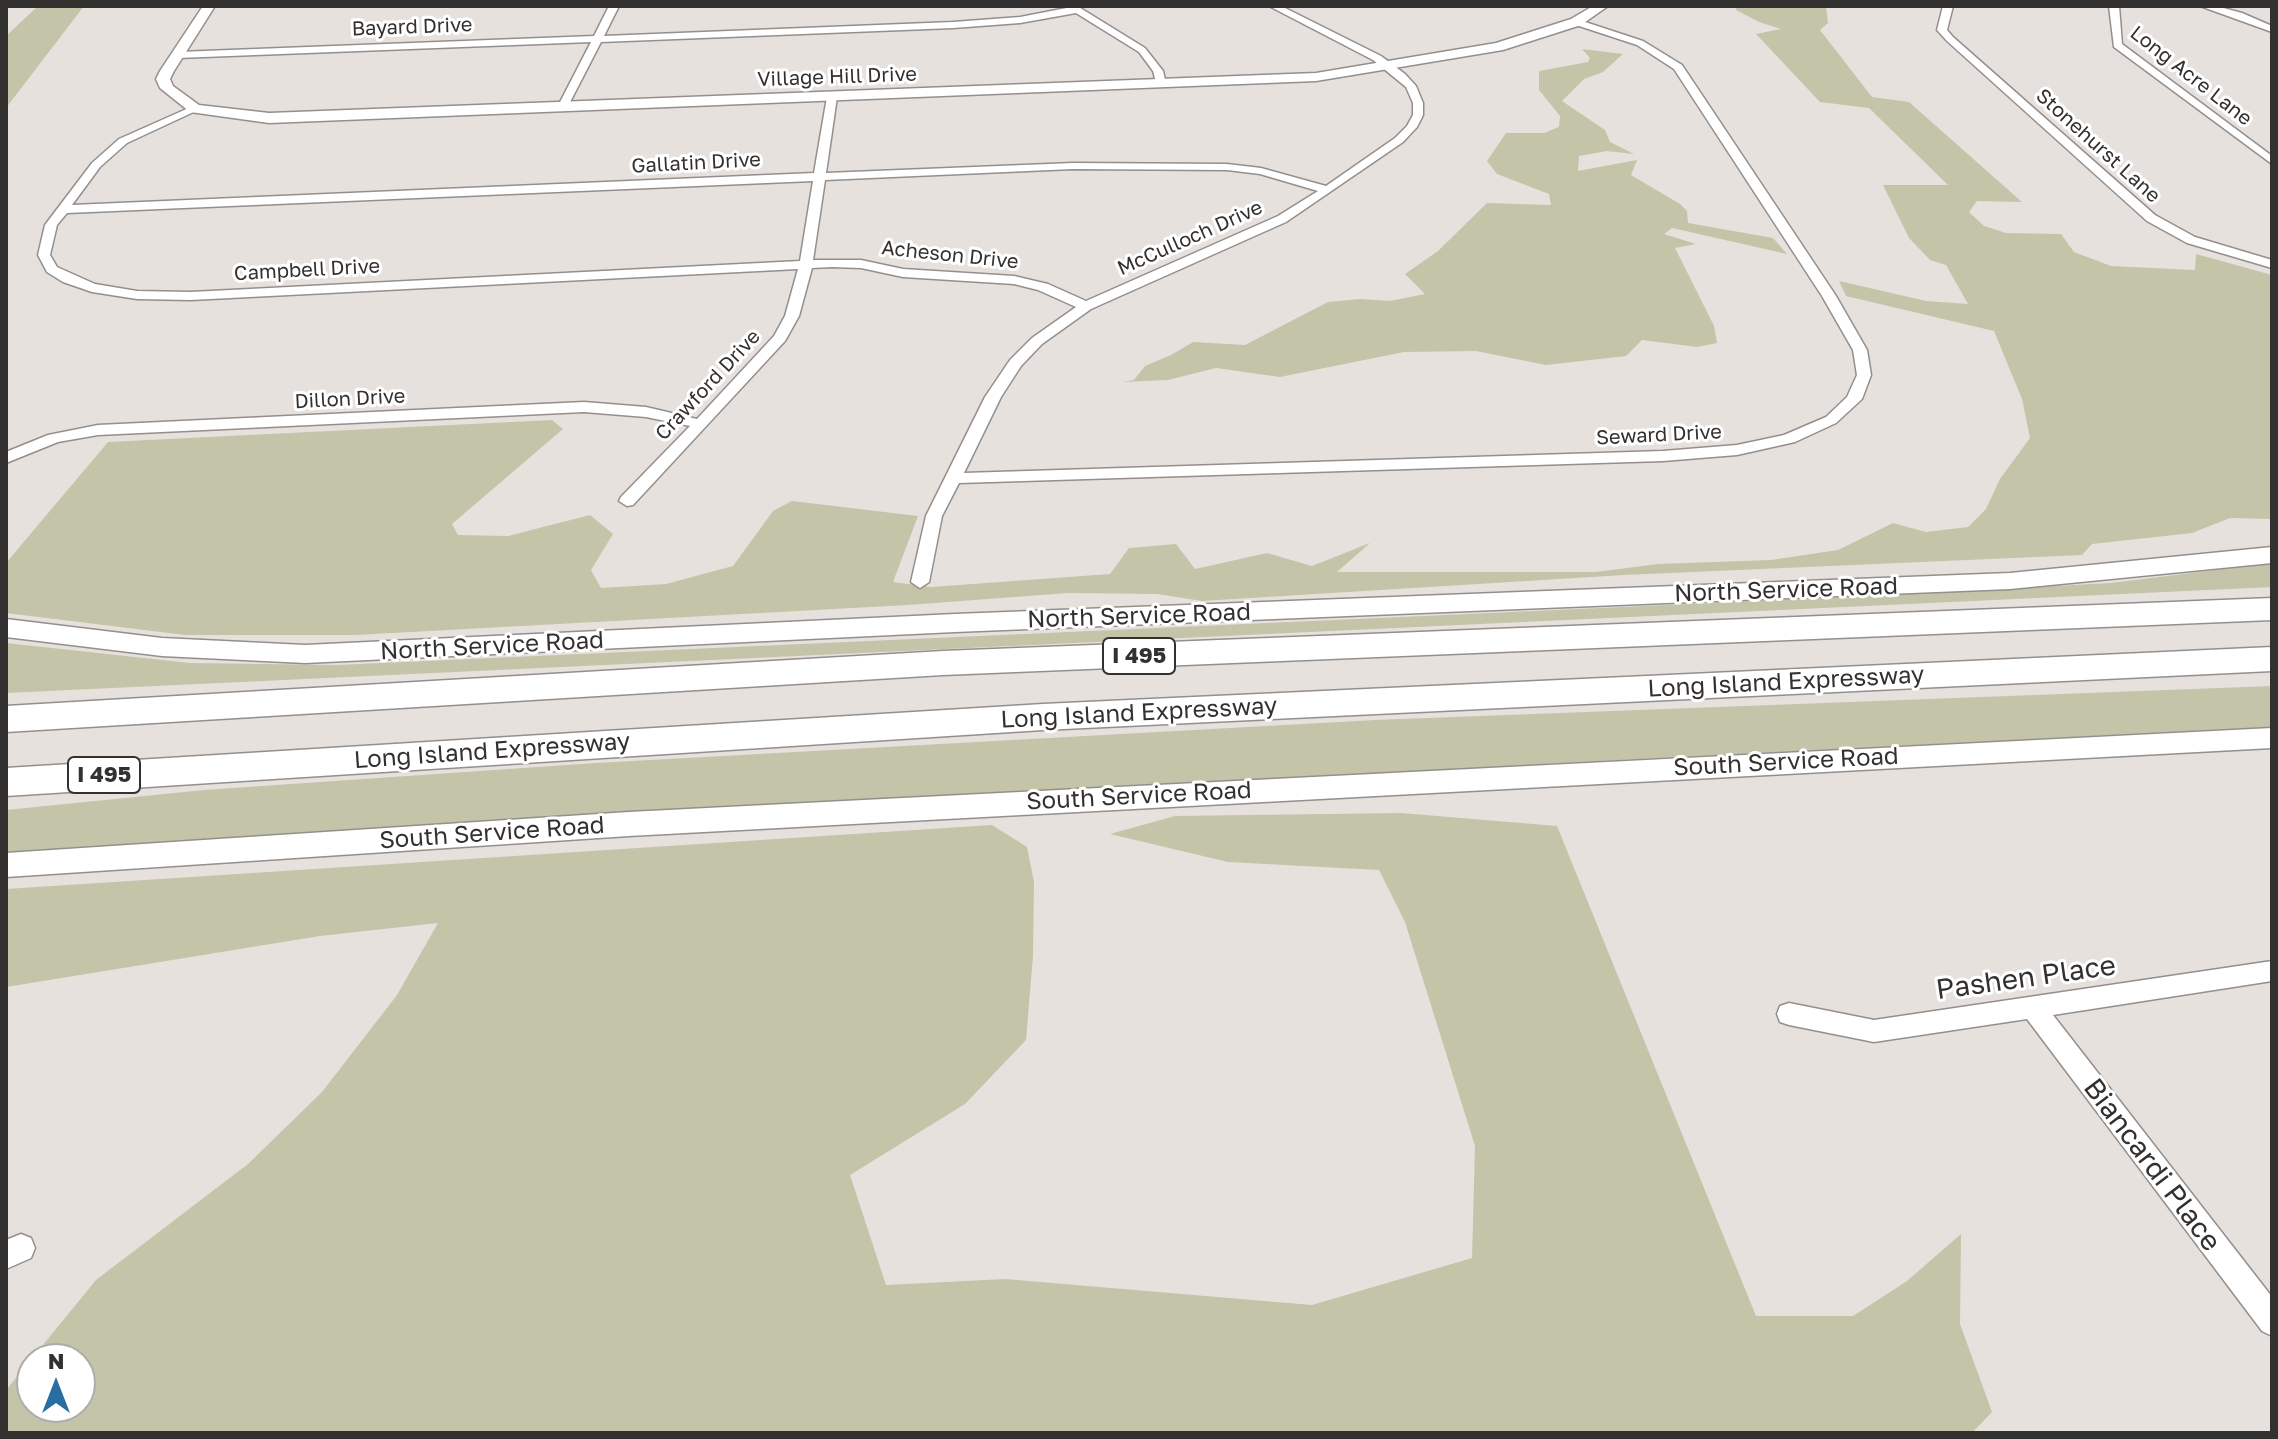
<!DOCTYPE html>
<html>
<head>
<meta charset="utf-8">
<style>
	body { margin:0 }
	#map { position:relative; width:2278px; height:1439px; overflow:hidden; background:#e7e1de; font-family:"Golos Text",sans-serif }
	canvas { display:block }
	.frame { position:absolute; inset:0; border:8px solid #333130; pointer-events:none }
	.north { position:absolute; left:16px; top:1343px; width:80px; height:80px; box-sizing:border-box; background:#fff; border:2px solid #adadac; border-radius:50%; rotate:0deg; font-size:22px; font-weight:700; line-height:32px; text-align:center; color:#333130 }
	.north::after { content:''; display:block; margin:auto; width:28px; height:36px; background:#296ea3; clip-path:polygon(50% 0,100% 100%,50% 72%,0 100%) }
</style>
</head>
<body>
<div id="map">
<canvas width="2278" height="1439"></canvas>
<div class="frame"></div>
<div class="north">N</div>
</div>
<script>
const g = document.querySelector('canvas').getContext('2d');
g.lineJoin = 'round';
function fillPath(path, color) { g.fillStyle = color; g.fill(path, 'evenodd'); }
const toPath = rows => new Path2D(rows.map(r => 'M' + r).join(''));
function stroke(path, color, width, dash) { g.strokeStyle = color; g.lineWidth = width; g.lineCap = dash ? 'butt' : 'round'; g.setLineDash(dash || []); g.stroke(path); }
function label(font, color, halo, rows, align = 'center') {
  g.font = font + ' "Golos Text",sans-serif'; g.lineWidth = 6; g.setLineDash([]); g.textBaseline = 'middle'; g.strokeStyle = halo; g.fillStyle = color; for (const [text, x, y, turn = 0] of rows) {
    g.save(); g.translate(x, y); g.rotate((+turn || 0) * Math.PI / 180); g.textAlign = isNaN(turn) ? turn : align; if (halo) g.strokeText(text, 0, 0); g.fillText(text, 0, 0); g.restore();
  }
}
fillPath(toPath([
	[38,6,84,6,6,108,6,36],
	[1737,6,1826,6,1828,23,1820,30,1872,97,1909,102,2022,202,1977,201,1969,212,1984,226,2006,233,2061,234,2074,252,2111,266,2195,270,2196,254,2272,275,2272,519,2230,518,2192,533,2092,544,2082,555,1624,575,1202,601,1157,594,1068,593,908,605,356,635,185,635,6,613,6,563,108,442,552,420,563,429,452,524,458,535,508,536,590,515,613,534,591,570,601,588,666,584,733,566,773,511,792,501,918,516,893,582,931,587,1110,574,1129,548,1176,544,1195,569,1267,553,1312,566,1370,543,1337,572,1596,572,1658,564,1771,560,1838,550,1893,523,1926,532,1968,527,1986,509,2000,479,2030,438,2022,399,1994,331,1846,296,1839,281,1926,301,1968,304,1946,265,1930,260,1909,238,1883,185,1948,185,1869,108,1820,102,1756,34,1781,29,1759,22,1736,10],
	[1582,49,1623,54,1603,72,1584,79,1562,101,1605,130,1610,142,1634,154,1607,151,1579,156,1578,171,1637,160,1631,175,1680,204,1687,211,1688,223,1773,238,1787,254,1672,228,1664,234,1696,244,1675,248,1714,326,1717,343,1697,347,1642,340,1626,356,1546,365,1476,351,1404,352,1280,377,1216,368,1168,380,1122,382,1134,380,1145,366,1171,355,1193,342,1245,345,1328,302,1360,299,1390,301,1425,294,1405,274,1438,251,1487,203,1551,205,1549,194,1497,174,1487,161,1506,133,1544,133,1559,127,1560,116,1539,90,1539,71,1588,62,1590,58],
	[2272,563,2272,587,6,693,6,643,190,663,337,665,1844,597,2111,583],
	[2272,686,2272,727,1617,760,292,835,6,854,6,810,204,790,596,763,1375,720],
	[1401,813,1557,826,1756,1316,1853,1316,1907,1281,1961,1234,1960,1324,1992,1412,1972,1433,6,1433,6,1390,96,1280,248,1164,322,1092,397,995,438,923,320,936,6,987,6,889,992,825,1027,847,1034,882,1033,956,1026,1040,965,1104,850,1175,886,1285,1005,1279,1312,1305,1472,1258,1475,1146,1405,922,1379,870,1228,862,1110,834,1175,816],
	[32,1359,80,1359,80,1407,32,1407]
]), '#c4c4a9');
const street = toPath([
	[609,6,619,6,604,36,953,22,1020,17,1077,6,1145,48,1163,71,1166,84,1157,86,1153,71,1139,52,1076,13,1020,23,953,28,601,42,567,108,562,111,557,108,591,42,178,58,173,55,178,52,594,36,609,6],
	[1269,6,1281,6,1381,56,1405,74,1416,86,1423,103,1423,115,1417,127,1403,142,1286,222,1091,309,1042,344,1021,366,1001,397,964,473,1663,451,1737,445,1784,435,1826,417,1847,397,1857,375,1853,350,1822,296,1674,69,1637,45,1573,24,1576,19,1643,41,1682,65,1836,296,1867,350,1871,375,1862,399,1836,423,1795,442,1737,455,1663,461,959,483,942,516,929,582,920,588,911,582,926,516,985,397,1010,360,1032,338,1076,307,1038,290,1014,284,903,277,861,268,832,267,812,268,799,316,785,341,633,505,627,506,619,501,621,497,690,426,646,417,584,412,98,435,58,442,6,463,6,452,48,435,98,425,584,402,646,407,697,419,774,336,785,316,798,269,191,300,137,299,92,292,63,282,47,272,38,255,45,225,92,163,119,139,191,107,200,109,127,143,100,167,72,205,814,173,827,97,832,94,837,97,826,173,1073,163,1227,164,1261,168,1326,186,1395,138,1407,126,1413,115,1413,103,1406,87,1373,60,1269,6],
	[1073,169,1227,170,1260,174,1318,191,1278,216,1086,301,1048,284,1014,276,903,269,861,260,813,260,825,180,1073,169],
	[813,181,800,261,191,292,137,291,95,284,57,267,50,255,57,225,67,213,813,181],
	[1943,6,1953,6,1947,30,1953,37,2155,215,2195,237,2272,260,2272,268,2187,243,2147,221,1947,41,1937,30,1943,6],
	[2109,6,2119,6,2122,44,2272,156,2272,164,2114,47,2109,6],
	[2200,6,2216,6,2242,13,2272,26,2272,32,2200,6],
	[2272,961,2272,981,2053,1015,2272,1297,2272,1336,2262,1331,2027,1019,1874,1042,1789,1025,1780,1022,1777,1014,1780,1006,1789,1003,1874,1020,2272,961],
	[21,1234,31,1238,35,1248,31,1258,6,1269,6,1240,21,1234]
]);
const secondary = toPath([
	[203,6,215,6,174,71,170,79,173,86,199,105,269,113,1316,73,1496,43,1571,19,1593,6,1608,6,1581,25,1503,50,1316,81,269,123,190,112,160,88,156,79,160,71,203,6],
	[2272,547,2272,563,2010,589,955,632,305,663,162,656,6,637,6,619,162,638,305,645,955,614,2010,573,2272,547],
	[2272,728,2272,748,629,836,6,877,6,853,629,812,2272,728]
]);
const highway = toPath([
	[2272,598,2272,620,943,675,6,732,6,706,943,651,2272,598],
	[2272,647,2272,671,1043,730,6,796,6,768,1043,704,2272,647]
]);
stroke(street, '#948f8c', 3);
stroke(secondary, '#948f8c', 3);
stroke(highway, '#948f8c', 3);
fillPath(street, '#fff');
fillPath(secondary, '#fff');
fillPath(highway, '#fff');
label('20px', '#333130', '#fff', [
	["Bayard Drive",412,27,-2],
	["Long Acre Lane",2191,76,38],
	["Village Hill Drive",837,77,-2],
	["Stonehurst Lane",2098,146,42],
	["Gallatin Drive",696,163,-3],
	["McCulloch Drive",1190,238,-24],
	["Acheson Drive",950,255,6],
	["Campbell Drive",307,270,-3],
	["Crawford Drive",708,385,-47],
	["Dillon Drive",350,399,-3],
	["Seward Drive",1659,435,-3]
]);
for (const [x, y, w] of [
	[1139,656,72],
	[104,775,72]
]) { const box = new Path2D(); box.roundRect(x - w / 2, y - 18, w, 36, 6); g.fillStyle = '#fff'; g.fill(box); stroke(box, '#333130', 2); }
label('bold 22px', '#333130', null, [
	["I 495",1139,656],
	["I 495",104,775]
]);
label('24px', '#333130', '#fff', [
	["North Service Road",1786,590,-2],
	["North Service Road",1139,616,-2],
	["North Service Road",492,646,-3],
	["Long Island Expressway",1786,682,-3],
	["Long Island Expressway",1139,713,-3],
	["Long Island Expressway",492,751,-4],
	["South Service Road",1786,762,-3],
	["South Service Road",1139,796,-3],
	["South Service Road",492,833,-4]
]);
label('28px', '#333130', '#fff', [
	["Pashen Place",2026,978,-8],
	["Biancardi Place",2152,1165,53]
]);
</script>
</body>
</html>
